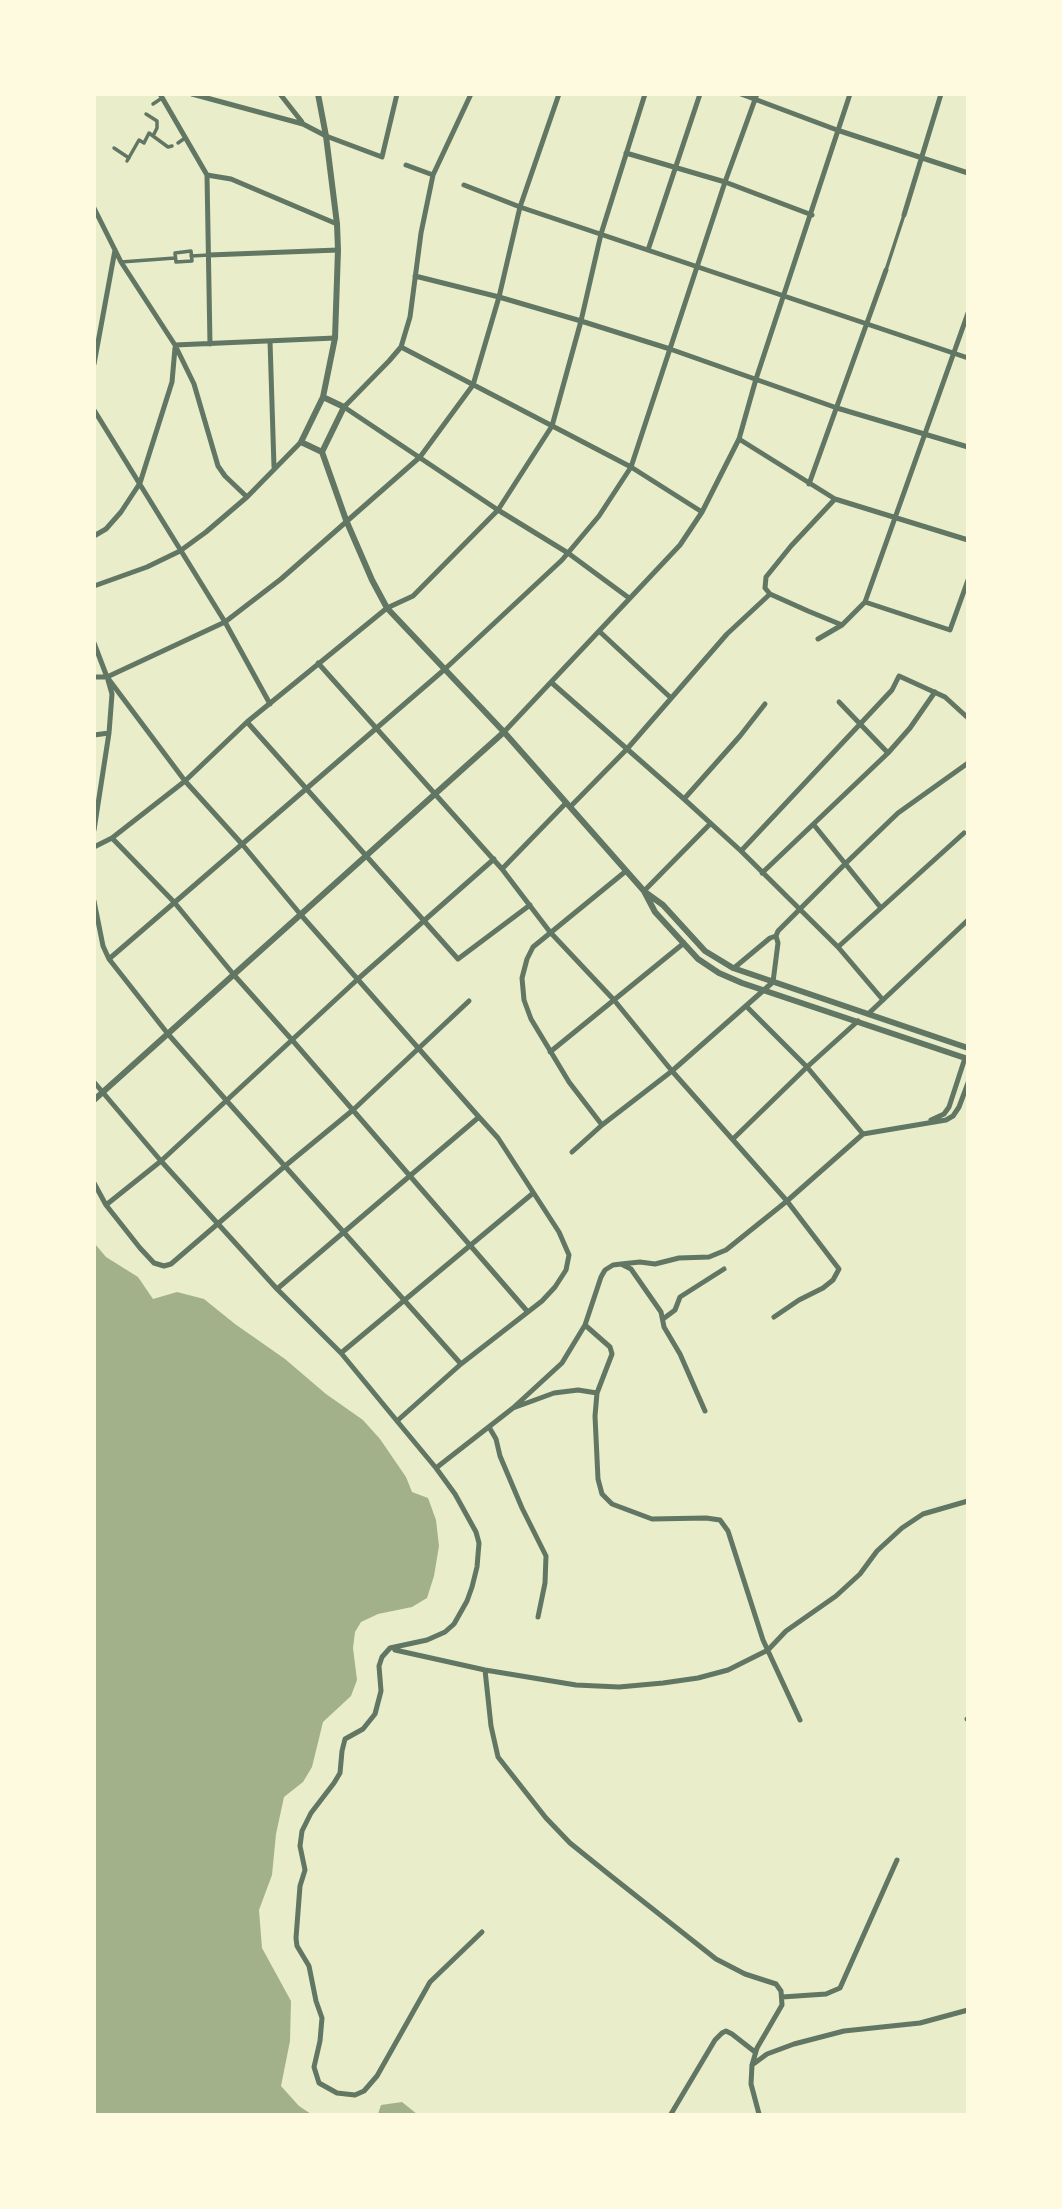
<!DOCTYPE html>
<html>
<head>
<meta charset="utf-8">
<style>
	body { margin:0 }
	#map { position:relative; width:1062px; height:2209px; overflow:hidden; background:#e9edc9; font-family:"DejaVu Sans",sans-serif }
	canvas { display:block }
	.frame { position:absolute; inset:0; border:96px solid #fefae0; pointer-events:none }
</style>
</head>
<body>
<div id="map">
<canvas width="1062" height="2209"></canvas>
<div class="frame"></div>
</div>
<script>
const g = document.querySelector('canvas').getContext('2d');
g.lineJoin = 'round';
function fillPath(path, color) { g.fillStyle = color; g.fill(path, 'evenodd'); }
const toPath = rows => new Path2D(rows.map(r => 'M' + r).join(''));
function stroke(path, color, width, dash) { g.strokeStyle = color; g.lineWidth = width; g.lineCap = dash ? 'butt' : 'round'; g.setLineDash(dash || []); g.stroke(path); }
fillPath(toPath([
	[95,1244,106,1257,138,1277,153,1299,177,1292,204,1299,235,1324,285,1359,326,1394,363,1420,380,1439,406,1477,412,1492,428,1498,436,1520,439,1546,434,1576,427,1598,412,1607,378,1614,361,1622,355,1632,353,1648,357,1680,351,1696,323,1722,312,1767,303,1782,284,1797,276,1834,272,1875,259,1910,262,1948,291,2001,290,2041,281,2086,299,2106,311,2114,95,2114],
	[402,2102,417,2114,378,2114,381,2105]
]), '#a3b18a');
stroke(toPath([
	[153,104,162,98],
	[153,136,168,147,172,146],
	[178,143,185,138],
	[114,148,129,158],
	[127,161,139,140,144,143,149,133,153,136,157,128,157,121,146,114],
	[191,251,192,261,176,262,175,253,191,251],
	[191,256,209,255],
	[121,262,175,258],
	[886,270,904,215]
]), '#617663', 3.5);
stroke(toPath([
	[160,94,207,175,210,344],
	[192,94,303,124,326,136,382,157,397,94],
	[280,94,302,122],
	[471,94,433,175,421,233,410,317,401,347,389,361,344,407,498,510,568,553,629,598],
	[741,94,837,130,968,173],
	[626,153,725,182,812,215],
	[406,165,433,175],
	[207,175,231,179,337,224],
	[464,185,520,207,968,358],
	[94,208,121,262,175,345,194,384,218,466,225,476,247,497],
	[904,215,941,94],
	[648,250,700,94],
	[209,255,338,250],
	[415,276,499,297,581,321,670,349,837,408,968,447],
	[270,341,274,467],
	[175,345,335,338],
	[401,347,631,467,702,512],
	[94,364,115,250],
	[94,410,225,622,270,704],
	[739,439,835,499,968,540],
	[809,484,886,270],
	[835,499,791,546,766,577,765,588,770,594,808,611,842,625],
	[94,536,106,529,121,512,140,483,172,382,175,348],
	[94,586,147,567,180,551,206,532,247,497,301,442],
	[865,602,950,630,968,580],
	[599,631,671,698],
	[818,639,842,625,865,602,968,313],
	[94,643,107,677,185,781,242,844,301,915,479,1117,277,1289],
	[318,663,502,869,550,932,614,1000,672,1071,787,1201,839,1269,833,1280,823,1288,799,1300,774,1317],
	[94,677,107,677,225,622,281,579,420,457,473,385,499,297,520,207,559,94],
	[552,683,684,799,741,851,838,947,883,1000],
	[839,702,888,753],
	[247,722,458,959,530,905],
	[504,732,680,545,702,512,739,439,756,379,850,94],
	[94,735,109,733],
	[684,799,740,736,765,704],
	[570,807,627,749,727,634,770,594],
	[814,825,881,908,838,947],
	[94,830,109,733,112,694,108,680],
	[112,838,174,902,234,975,293,1041,527,1311],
	[94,847,112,838,185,781,247,722,387,608,413,596,498,510,552,426,581,321,601,234,645,94],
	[741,851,877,706,892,690,899,676,945,697,968,718],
	[502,869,566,803],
	[762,873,888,753,910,728,935,692],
	[644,891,710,824],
	[94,901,103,946,109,959,168,1034,226,1100,461,1364],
	[881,908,964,833],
	[109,959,445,669,562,560,599,516,631,467,725,182,757,94],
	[734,968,770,938,776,936,778,931,846,863,898,813,968,763],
	[746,1006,807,1067,863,1134],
	[868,1014,968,920],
	[550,1052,684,943],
	[94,1082,161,1161,277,1289,341,1353,397,1421,436,1468,455,1494,476,1532,479,1543,477,1567,472,1587,467,1601,454,1624,445,1632,427,1640,390,1648,382,1657,379,1666,381,1691,375,1714,363,1729,345,1739,342,1751,340,1773,334,1783,311,1813,302,1831,300,1846,305,1870,300,1886,296,1938,297,1946,309,1966,316,2001,322,2018,320,2041,314,2067,319,2083,337,2093,355,2095,364,2091,377,2076,430,1982,482,1932],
	[931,1120,944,1114,949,1107,965,1058],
	[602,1125,569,1082,531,1019,524,1000,522,978,527,959,533,947,626,871],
	[734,1138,807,1067,858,1021],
	[572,1152,602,1125,672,1071,773,982,778,943,776,936],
	[94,1183,106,1205,140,1248,154,1263,164,1266,171,1264,285,1166,353,1110,469,1001],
	[106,1205,161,1161,359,978,494,859],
	[621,1264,640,1262,655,1264,679,1258,709,1257,726,1250,787,1201,863,1134,946,1120,953,1116,959,1107,968,1083],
	[663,1319,675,1310,680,1297,724,1269],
	[585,1325,610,1347,612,1354,597,1393,595,1416,598,1479,602,1494,612,1504,652,1519,706,1518,720,1520,728,1531,763,1640,800,1720],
	[341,1353,532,1194],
	[513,1408,562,1363,585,1325,601,1277,605,1270,613,1265,621,1264,631,1269,661,1312,664,1327,680,1354,705,1411],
	[397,1421,461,1364,542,1301,555,1287,566,1270,569,1255,559,1232,498,1138,479,1117],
	[489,1427,496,1439,500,1456,522,1508,546,1556,545,1583,538,1617],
	[436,1468,513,1408,554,1393,578,1390,597,1393],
	[395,1650,485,1670,576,1685,619,1687,663,1683,698,1678,728,1670,768,1650,786,1631,836,1596,860,1574,877,1551,902,1528,923,1514,968,1501],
	[485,1670,491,1726,498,1757,546,1818,570,1843,611,1876,716,1959,745,1974,776,1984,781,1991,782,2005,757,2048,752,2065,751,2084,759,2114],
	[967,1719,968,1719],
	[782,1997,826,1994,840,1988,897,1860],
	[752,2065,767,2054,794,2044,844,2031,920,2023,968,2010],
	[671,2114,715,2040,722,2033,726,2031,732,2034,755,2052]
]), '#617663', 5);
stroke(toPath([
	[318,94,326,136,337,224,338,250,335,338,323,397],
	[323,397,344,407,322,452,301,442,323,397],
	[322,452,346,520,372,580,387,608,504,732,644,891,655,912,698,959,719,973,742,983,968,1059],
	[645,892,663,905,705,951,733,968,968,1048],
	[94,1100,504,732]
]), '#617663', 6);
</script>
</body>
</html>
